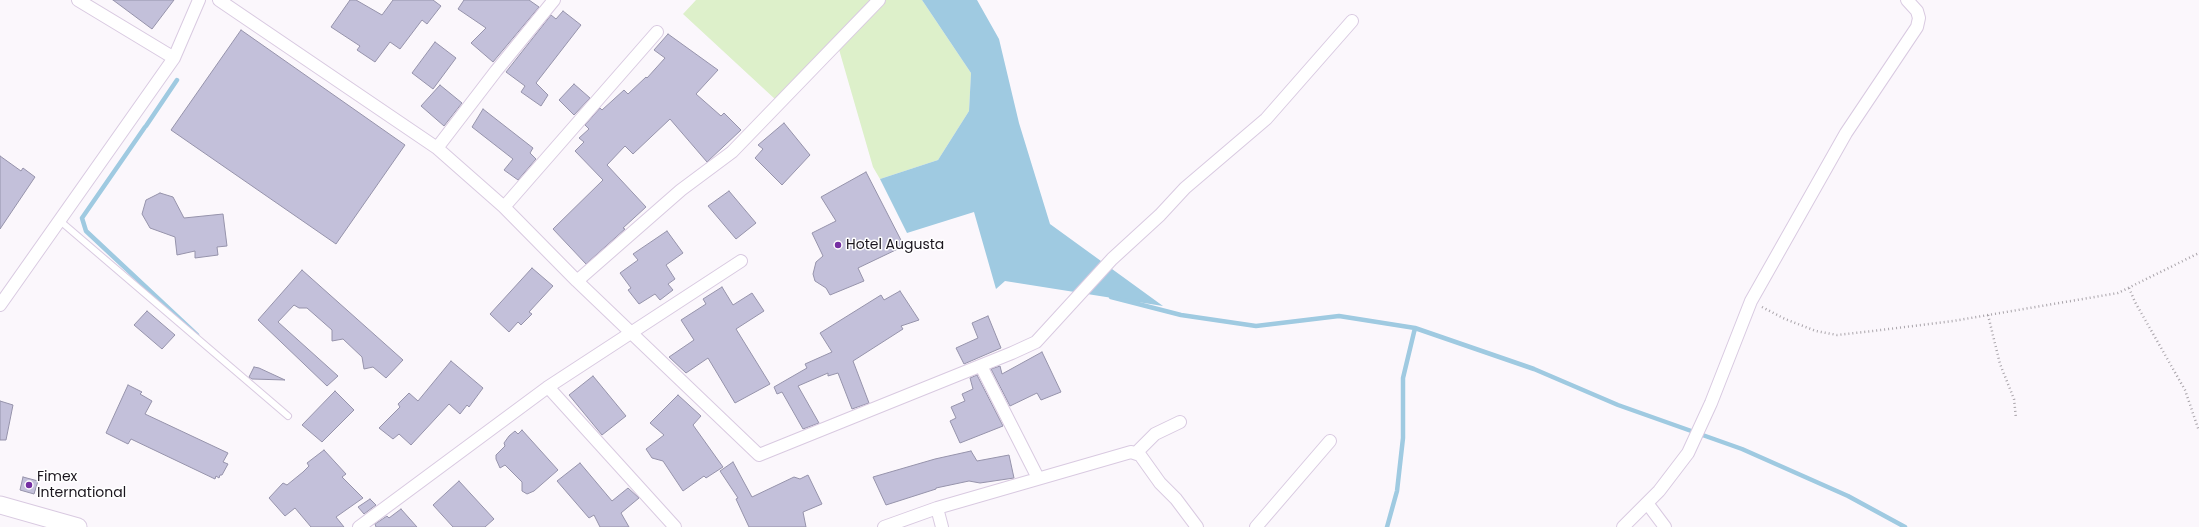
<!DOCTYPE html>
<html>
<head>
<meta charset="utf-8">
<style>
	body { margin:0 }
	canvas { display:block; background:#fbf7fc }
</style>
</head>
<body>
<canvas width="2199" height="527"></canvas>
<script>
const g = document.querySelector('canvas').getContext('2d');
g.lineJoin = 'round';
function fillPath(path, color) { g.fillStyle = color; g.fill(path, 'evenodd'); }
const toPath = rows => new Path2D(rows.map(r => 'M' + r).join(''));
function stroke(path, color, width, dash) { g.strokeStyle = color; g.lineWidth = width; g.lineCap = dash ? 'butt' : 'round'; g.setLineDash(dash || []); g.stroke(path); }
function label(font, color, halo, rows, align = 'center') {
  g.font = font + ' Poppins,sans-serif'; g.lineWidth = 3; g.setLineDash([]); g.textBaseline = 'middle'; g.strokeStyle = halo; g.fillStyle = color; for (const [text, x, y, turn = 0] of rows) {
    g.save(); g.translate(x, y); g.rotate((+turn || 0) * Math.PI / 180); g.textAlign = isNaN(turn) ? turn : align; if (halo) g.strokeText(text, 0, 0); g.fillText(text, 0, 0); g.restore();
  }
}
fillPath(toPath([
	[696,0,922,0,971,73,969,111,938,160,880,179,873,167,838,46,776,100,683,14]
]), '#ddf0ca');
fillPath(toPath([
	[922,0,977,0,999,39,1019,123,1050,224,1163,306,1005,281,996,289,974,212,907,233,880,179,938,160,969,111,971,73]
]), '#9fcae1');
stroke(toPath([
	[146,126,177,80],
	[145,127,82,218,86,231,197,335],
	[1111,297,1181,315,1256,326,1339,316,1415,328,1534,369,1618,405,1742,449,1848,496,1905,527],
	[1387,527,1397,491,1403,438,1403,378,1415,328]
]), '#9fcae1', 4.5);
const building = toPath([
	[113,0,174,0,152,29,113,0],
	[350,0,356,0,382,15,393,0,433,0,441,6,427,24,422,20,400,49,390,42,375,62,357,50,360,46,331,27,350,0],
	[464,0,529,0,539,7,493,62,471,43,486,28,458,9,464,0],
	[563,11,581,25,536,83,548,95,541,106,521,92,525,86,506,72,551,15,556,19,563,11],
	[241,30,405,145,336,244,171,130,241,30],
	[668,34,718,70,696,94,721,116,724,113,741,130,707,162,670,119,633,154,625,146,607,165,646,207,623,228,625,229,586,264,553,229,603,180,575,151,584,142,579,138,589,129,585,125,600,108,602,110,624,90,628,94,646,77,647,78,665,58,654,50,668,34],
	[435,42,456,58,433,89,412,73,435,42],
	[574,84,590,98,574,115,559,100,574,84],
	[440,85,462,103,444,126,421,106,440,85],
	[483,109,533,148,530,153,536,159,518,180,504,170,513,159,472,127,483,109],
	[784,123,810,155,782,185,755,158,763,149,758,145,784,123],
	[0,156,21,171,23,168,35,177,0,229,0,156],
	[866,172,904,246,858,268,864,281,830,295,826,288,815,281,813,274,816,262,823,256,812,233,836,221,821,197,866,172],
	[729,191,756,223,736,239,708,206,729,191],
	[160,193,173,197,184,218,223,214,227,246,217,247,218,255,195,258,195,251,177,255,175,237,150,228,142,214,146,200,160,193],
	[667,231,683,253,666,265,675,279,668,284,673,290,660,300,655,294,639,304,628,290,631,288,620,273,638,260,633,254,667,231],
	[532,268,553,286,529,312,532,314,521,325,518,322,509,332,490,314,532,268],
	[302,270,403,360,386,378,373,367,364,369,362,357,343,339,332,341,332,330,307,308,299,308,294,305,278,322,338,376,327,386,258,320,302,270],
	[722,287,733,305,752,293,764,311,736,329,770,384,735,403,708,358,686,373,669,357,694,340,681,320,706,304,703,299,722,287],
	[900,291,919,320,901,326,903,329,853,361,869,403,852,409,838,373,828,376,828,373,798,386,819,423,803,429,782,392,777,394,774,387,807,368,805,364,832,352,820,333,881,295,884,300,900,291],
	[147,311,175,335,162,349,134,325,147,311],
	[988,316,1001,348,964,364,956,348,978,338,972,323,988,316],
	[1042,352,1061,392,1041,400,1037,393,1010,406,991,369,1000,366,1002,374,1042,352],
	[451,361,483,388,469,407,467,405,460,414,449,404,411,445,399,434,393,439,379,428,400,407,398,404,409,393,418,401,451,361],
	[254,367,259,368,285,380,252,379,249,377,254,367],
	[977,375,1003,426,960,443,950,421,956,418,951,407,965,401,962,394,973,389,970,378,977,375],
	[593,376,626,416,602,435,569,395,593,376],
	[128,385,142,392,140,394,152,401,145,414,228,453,223,462,228,464,222,475,220,475,219,478,216,476,215,479,131,439,128,444,106,433,128,385],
	[335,391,354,410,322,442,302,425,335,391],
	[678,395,701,416,693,425,723,467,706,478,704,476,683,491,663,461,652,458,646,449,664,435,650,423,678,395],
	[0,401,13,405,6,440,0,440,0,401],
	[522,430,558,470,534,491,527,494,522,491,522,482,505,465,500,468,496,459,496,455,505,446,504,443,509,436,515,431,518,434,522,430],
	[324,450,346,474,342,477,363,498,336,517,344,527,311,527,295,508,285,516,269,498,283,483,287,485,303,472,309,466,307,463,324,450],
	[971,451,977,461,1009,455,1014,478,980,483,969,481,936,488,936,489,886,505,873,477,935,459,971,451],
	[733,462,752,497,794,477,800,479,808,475,822,504,803,512,806,527,749,527,736,499,738,498,720,471,733,462],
	[580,463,612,501,628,488,639,498,621,513,629,527,600,527,594,515,589,518,557,481,580,463],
	[23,477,38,481,34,494,20,490,23,477],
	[459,481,494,519,485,527,453,527,433,505,459,481],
	[370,499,376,505,364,514,358,507,370,499],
	[401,509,417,527,376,527,375,524,387,516,389,518,401,509]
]);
fillPath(building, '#c3c0da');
stroke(building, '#9693ab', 1);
const lane = toPath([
	[59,220,288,416]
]);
const street = toPath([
	[78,0,174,58],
	[219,0,437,148,504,207,577,281,759,455,1012,353,1036,342,1112,259,1160,215,1185,188,1266,119,1352,21],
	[437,148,496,71,554,0],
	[504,207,657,32],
	[577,281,681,190,732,152,879,0],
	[0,305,174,58,199,0],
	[981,366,1038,478],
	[548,387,675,527],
	[1136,453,1155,434,1180,422],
	[1647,503,1665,527],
	[937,508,942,527],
	[359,527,548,387,741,261],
	[884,527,937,508,1131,452,1140,455,1160,483,1176,499,1197,527],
	[1256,527,1330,441],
	[1623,527,1659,491,1688,453,1711,403,1751,301,1846,133,1917,27,1919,18,1917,11,1907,0]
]);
const secondary = toPath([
	[0,505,78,527]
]);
stroke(lane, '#d9cae1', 8);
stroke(street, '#d9cae1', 14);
stroke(secondary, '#d9cae1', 19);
stroke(toPath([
	[2129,288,2135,302,2185,390,2199,431],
	[1762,307,1785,319,1816,331,1837,335,1873,331,1953,321,2118,293,2199,253],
	[1988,315,2000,364,2014,399,2016,418]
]), '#a9a4aa', 2.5, [1, 3]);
stroke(lane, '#fff', 6);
stroke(street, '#fff', 12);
stroke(secondary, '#fff', 17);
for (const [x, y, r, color] of [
	[838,245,4,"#752fa2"],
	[29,485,4,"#752fa2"]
]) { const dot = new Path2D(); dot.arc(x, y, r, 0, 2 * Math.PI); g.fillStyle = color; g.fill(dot); stroke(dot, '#fff', 1.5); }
label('14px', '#1b161e', '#fff', [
	["Hotel Augusta",846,245],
	["Fimex",37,477],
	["International",37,493]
], 'left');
</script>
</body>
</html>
